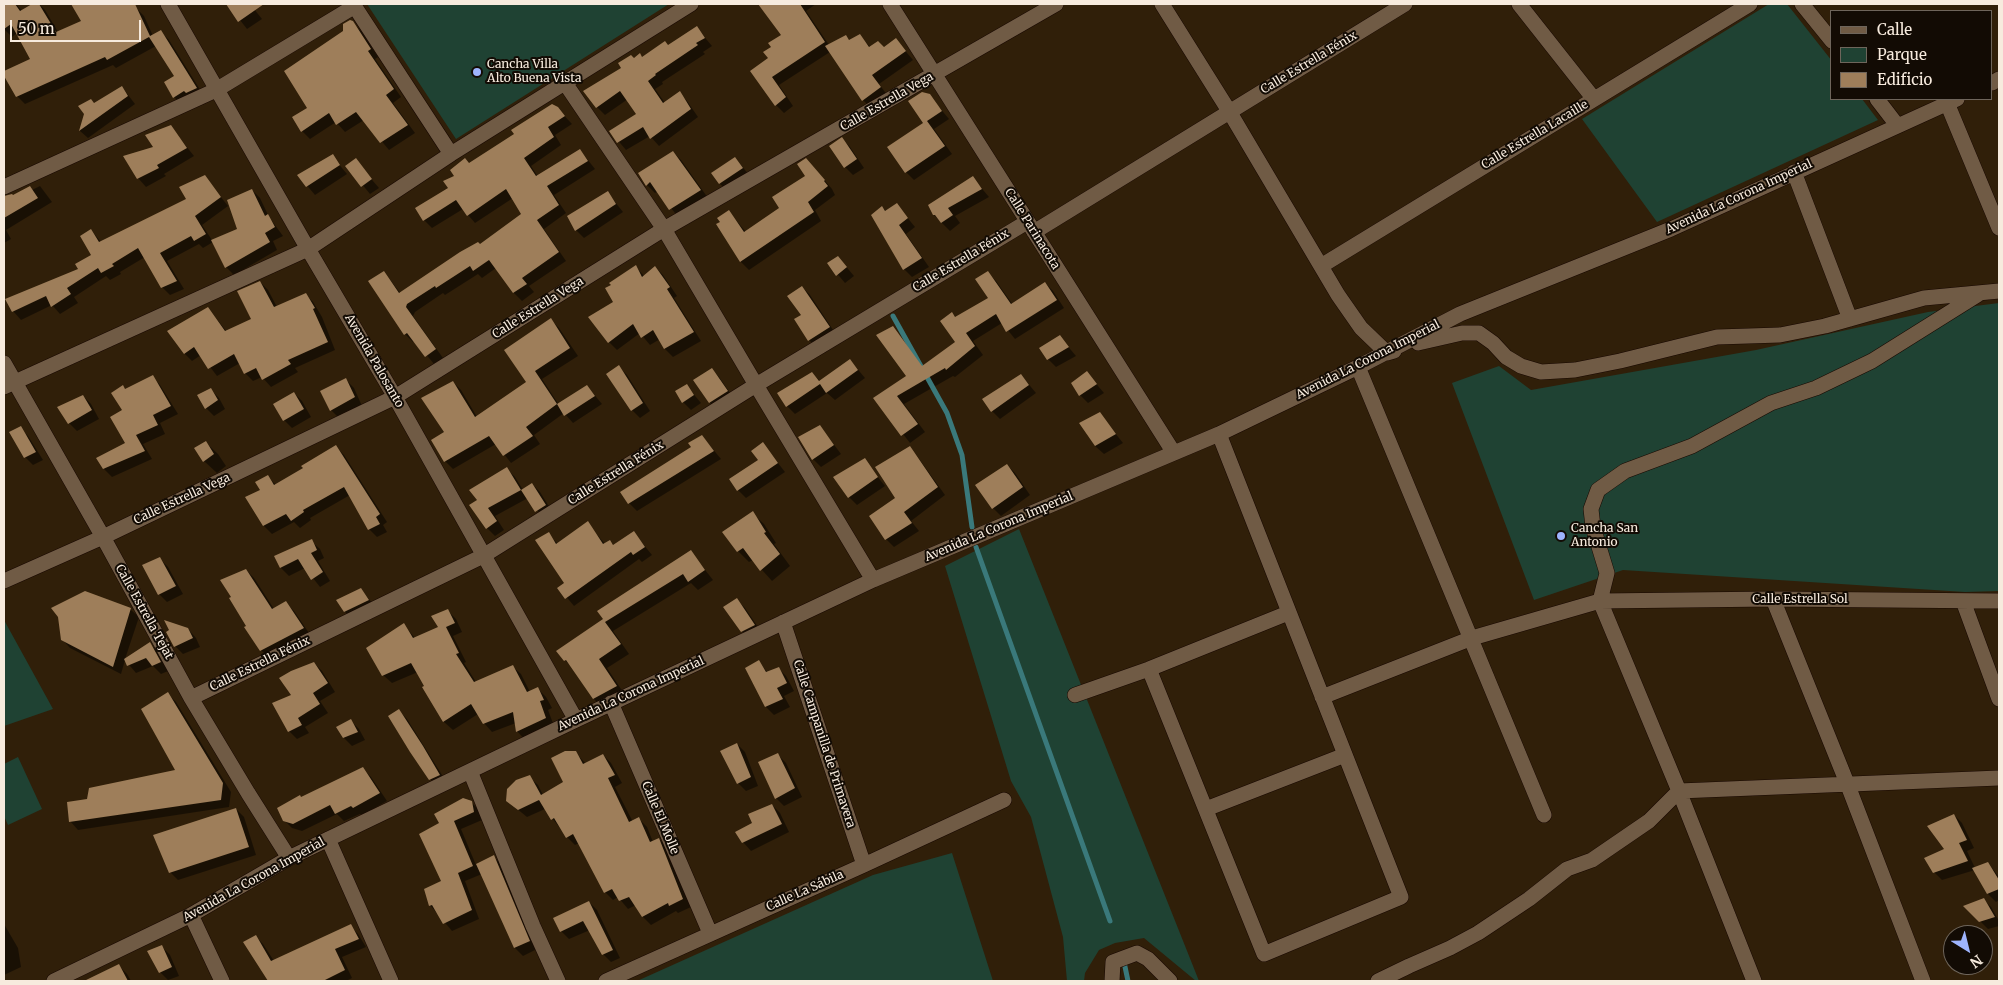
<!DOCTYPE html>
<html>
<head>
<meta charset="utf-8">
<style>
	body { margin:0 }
	#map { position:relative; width:2003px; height:985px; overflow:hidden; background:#301f09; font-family:Merriweather,serif }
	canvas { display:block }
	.frame { position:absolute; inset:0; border:5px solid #f7ebde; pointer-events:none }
	.legend { position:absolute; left:1830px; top:10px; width:162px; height:90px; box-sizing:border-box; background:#120b04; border:1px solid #6e655b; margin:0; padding:6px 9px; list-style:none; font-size:15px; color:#f7ebde }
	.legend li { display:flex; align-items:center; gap:10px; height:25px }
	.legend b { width:25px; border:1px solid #6e655b }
	.north { position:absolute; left:1943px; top:925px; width:50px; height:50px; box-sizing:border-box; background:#120b04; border:1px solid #6e655b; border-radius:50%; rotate:144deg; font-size:14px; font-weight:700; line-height:20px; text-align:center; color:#f7ebde }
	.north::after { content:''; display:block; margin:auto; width:18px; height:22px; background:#9eb4fd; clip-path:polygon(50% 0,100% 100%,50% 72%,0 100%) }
	.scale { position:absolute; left:10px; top:20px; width:131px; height:22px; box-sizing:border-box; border:2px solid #f7ebde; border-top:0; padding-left:6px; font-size:15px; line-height:18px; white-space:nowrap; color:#f7ebde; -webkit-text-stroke:4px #120b04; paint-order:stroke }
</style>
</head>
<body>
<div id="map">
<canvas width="2003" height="985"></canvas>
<div class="frame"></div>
<ul class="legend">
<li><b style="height:6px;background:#705b45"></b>Calle</li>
<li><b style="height:14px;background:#1f4233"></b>Parque</li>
<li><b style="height:14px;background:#9e7e5a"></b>Edificio</li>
</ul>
<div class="north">N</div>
<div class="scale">50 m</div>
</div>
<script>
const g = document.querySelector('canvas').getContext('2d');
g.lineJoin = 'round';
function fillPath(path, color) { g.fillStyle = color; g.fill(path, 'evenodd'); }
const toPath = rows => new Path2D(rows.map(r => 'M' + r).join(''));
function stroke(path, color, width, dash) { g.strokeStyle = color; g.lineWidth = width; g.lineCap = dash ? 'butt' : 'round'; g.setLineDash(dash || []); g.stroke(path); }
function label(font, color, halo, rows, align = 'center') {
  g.font = font + ' Merriweather,serif'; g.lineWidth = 4; g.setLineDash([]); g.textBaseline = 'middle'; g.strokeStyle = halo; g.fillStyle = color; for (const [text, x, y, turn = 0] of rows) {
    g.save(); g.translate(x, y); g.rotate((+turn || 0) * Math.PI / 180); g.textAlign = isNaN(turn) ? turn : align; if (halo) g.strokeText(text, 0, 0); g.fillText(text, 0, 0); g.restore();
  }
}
fillPath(toPath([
	[367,4,669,4,456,139],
	[1769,4,1787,4,1832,61,1832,99,1862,99,1878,120,1657,222,1582,119],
	[1999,303,1999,591,1965,592,1623,570,1534,600,1452,383,1499,366,1531,390,1756,350,1928,312],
	[1019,529,1199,981,1196,981,1144,938,1115,943,1099,950,1085,973,1084,981,1067,981,1063,937,1031,817,1011,781,945,566],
	[4,620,53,709,4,726],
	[18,757,42,809,8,825,4,816,4,764],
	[952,853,993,981,637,981,873,875]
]), '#1f4233');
fillPath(toPath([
	[4,4,16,4,22,11,35,4,39,4,45,10,58,32,83,22,73,4,109,4,116,18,136,8,144,16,153,36,161,32,169,40,204,96,182,105,174,97,175,77,156,46,116,68,113,65,25,104,17,96,4,73,32,59,17,33,12,37,4,29],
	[232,4,250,4,262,19,247,29,229,6],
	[760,4,816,4,806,11,829,45,846,36,850,41,860,36,871,48,884,48,896,40,913,60,879,84,888,96,871,108,863,100,830,52,779,85,793,106,784,113,776,105,752,71,770,59,773,47,782,35],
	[352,22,361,31,378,57,375,59,401,97,393,103,415,133,389,150,364,120,345,132,336,122,310,139,302,131,344,31],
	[696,27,712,46,703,52,705,54,662,82,663,84,655,89,665,103,679,93,687,101,698,117,659,146,650,136,626,150,610,131,638,114,628,99,605,115,597,107,623,68,634,60,643,58,668,46],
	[122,87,135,104,88,138,80,131,91,100,95,104],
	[929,95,949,119,934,129,952,154,914,180,906,172,925,124],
	[557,108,572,124,555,135,561,145,531,166,538,177,580,150,595,169,554,195,566,213,544,229,566,261,529,286,534,292,522,301,514,293,496,268,482,278,478,274,445,295,443,293,415,312,413,316,443,358,434,364,415,341,413,342,405,334,384,272,401,294,480,245,523,215,513,198,475,223,463,209,432,228,424,220,450,188,456,176,470,164],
	[170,126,194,156,164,174,166,176,146,187,138,178,125,157,155,147],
	[842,139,850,147,864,168,853,175,845,167],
	[673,152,681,160,708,198,678,217,658,191,655,193,647,185],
	[332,156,347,174,315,195,299,176],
	[735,158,750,176,728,191,720,184],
	[355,160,379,188,370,194,347,166],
	[814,168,832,189,835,195,815,210,821,221,749,270,741,262,718,225,729,212,746,232,781,208],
	[205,177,228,206,202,225,212,240,239,229,252,190,260,198,269,217,283,236,273,241,277,250,234,275,226,267,213,242,203,248,199,244,167,261,184,289,170,295,162,287,145,257,120,272,121,274,110,280,106,276,74,297,78,303,60,314,52,305,21,320,13,311,6,300,80,269,92,255,91,230,101,242,187,200],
	[973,178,989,197,955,216,960,223,950,231,934,215],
	[40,186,52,202,6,230,11,239,4,243,4,204],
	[607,192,623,212,584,238,576,230],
	[897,205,915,227,906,234,929,267,912,277,904,269,872,215,882,207,887,212],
	[838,257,854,276,845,283,829,264],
	[636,267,644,276,655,267,663,275,677,296,674,298,701,341,673,357,665,349,660,339,650,345,640,333,617,350,609,342,614,302,613,286],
	[988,273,996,281,1013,305,1045,283,1053,291,1064,308,1015,339,1002,323,973,341,983,355,955,377,953,376,904,404,925,432,910,443,875,398,908,376,893,327,924,367,957,343,956,318,989,298],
	[260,282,268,290,277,307,305,294,313,302,322,317,335,350,295,368,298,372,271,387,262,377,253,381,245,373,240,363,217,376,201,355,192,361,184,353,208,308,227,332,253,319],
	[802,287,810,295,837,336,817,348,809,340,795,320,803,315],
	[551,320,559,328,578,356,542,379,559,405,587,386,602,404,573,423,564,413,534,435,540,444,511,463,496,444,453,469,445,461,433,441,446,433,453,382,461,390,477,417,527,382],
	[1060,337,1076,356,1056,367,1048,359],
	[850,360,865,378,835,400,827,393,795,414,787,406,812,373,820,381],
	[619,367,627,375,650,411,640,418,632,410],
	[711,369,719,377,735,400,718,411,710,403,695,381],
	[1087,373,1104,393,1088,403,1080,395],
	[1021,375,1036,393,1000,419,992,411],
	[152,376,160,385,178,414,160,423,165,434,143,444,152,459,112,477,104,469,127,444,124,410,126,390],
	[346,380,354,388,362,406,339,418,331,410],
	[686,385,701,403,691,410,683,402,676,392],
	[211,390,219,398,225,409,214,416,206,408],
	[294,393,302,401,311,417,292,428,284,420],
	[83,396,91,404,99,419,77,431,69,423],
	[1099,413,1123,443,1104,454,1095,446],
	[820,426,841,454,821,467,813,459,800,438],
	[20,428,28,436,43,460,33,465,25,457],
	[702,436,721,459,637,511,629,503,693,448],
	[205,442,218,454,226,466,217,473,204,461],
	[763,444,785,472,746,498,738,490,759,460],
	[336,447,344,455,387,522,383,525,387,532,377,537,369,529,350,495,310,518,311,520,300,528,294,522,272,534,264,526,247,497,262,490,268,477,276,485],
	[909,448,917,456,945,495,911,521,919,531,894,547,886,539],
	[864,460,885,486,857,505,849,497],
	[1007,465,1015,473,1030,495,1001,516,993,508,977,485],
	[507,469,515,477,523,490,532,484,540,492,553,513,544,519,528,498,495,516,504,530,495,536,487,528,478,501],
	[752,513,764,524,776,543,774,544,790,566,772,581,753,560,749,562,738,551],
	[587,523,605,544,610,541,614,546,634,533,652,555,642,562,639,559,574,606,559,588,566,583,548,534,558,544],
	[311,541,320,549,324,558,318,561,330,581,320,587,305,568,289,576,281,568,276,557],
	[691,552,713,580,698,590,691,583,613,631,629,654,607,668,625,695,603,708,594,699,574,669,565,660,604,620],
	[160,559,168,567,183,594,167,602,159,594],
	[246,570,254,578,274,609,286,603,294,611,311,636,269,658,261,650],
	[361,589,376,608,353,619,344,611],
	[737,600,745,608,762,633,750,639,742,631],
	[130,609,139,617,125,659,150,644,158,652,168,671,161,674,153,666,136,673,125,660,121,674,70,648,62,639],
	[447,610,456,619,462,632,453,636,466,662,464,663,476,682,512,666,521,674,530,692,538,689,546,697,552,708,548,710,554,726,525,740,517,731,516,723,492,732,484,723,478,714,453,730,444,722,424,687,426,686,418,672,392,683,383,675,403,624,415,638,439,628],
	[188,629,196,638,200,647,183,654,175,646],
	[759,662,768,673,778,668,786,676,794,691,784,696,790,707,774,715,766,707,747,668],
	[314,663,322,671,335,692,320,701,328,713,305,727,309,733,297,739,289,731,293,695],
	[168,694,176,702,231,792,229,807,78,830,70,821,88,800,176,771],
	[399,711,407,719,447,783,438,787,430,779],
	[351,721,359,729,365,740,352,746,344,738,338,728],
	[737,744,745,752,758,786,746,791,738,783],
	[575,752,586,764,603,755,611,763,622,783,615,787,633,822,639,819,647,827,653,842,659,839,667,847,691,907,678,913,676,911,651,925,643,917,636,905,628,909,618,897,613,900,605,892,579,843,575,845,567,837,545,809,527,817,516,808,529,777,538,785,543,795,565,783],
	[778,755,786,763,802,797,784,806,776,798],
	[363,769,371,777,387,801,362,815,360,814,344,821,337,814,302,831,292,828,284,820,301,798],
	[471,802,480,811,482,820,461,829,476,865,494,857,502,865,537,949,523,956,515,948,482,874,465,881,479,919,452,931,430,905,443,881,421,835],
	[772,805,780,813,789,832,751,851,743,842,753,824],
	[236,809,244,817,256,855,178,880,170,872],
	[1954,815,1962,823,1974,848,1967,851,1975,868,1988,863,1999,877,1999,900,1996,902,1988,894,1975,870,1942,880,1934,872,1946,850],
	[1983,899,1991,907,1999,921,1999,926,1988,929,1966,907],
	[589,902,597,910,620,958,611,962,603,954,590,930,569,939,561,931],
	[4,924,18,948,21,967,4,975],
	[350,926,358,934,366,947,342,957,352,978,346,981,295,981,293,977,284,981,271,981,267,977,255,936,263,944,274,961],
	[162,947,170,955,179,976,168,980,160,972],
	[119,966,127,974,131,981,107,981,104,973]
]), '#0007');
stroke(toPath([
	[893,316,947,413,962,455,972,527],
	[976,547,1110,921],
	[1124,962,1128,981]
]), '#3a797b', 5);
fillPath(toPath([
	[4,4,15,4,20,11,32,4,39,4,56,32,81,21,71,4,135,4,150,36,161,30,197,88,186,93,184,91,173,98,164,82,174,76,149,37,107,60,105,57,16,97,4,76,4,71,30,59,11,24,4,29],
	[226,4,264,4,238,22],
	[758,4,800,4,825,42,772,77,786,97,775,106,750,71,768,58,763,52,771,47,768,43,781,35],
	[350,20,353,21,371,49,368,51,394,89,386,95,408,125,380,143,356,112,336,125,329,113,301,132,292,117,307,108,284,71,343,31,343,24],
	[697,26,705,38,696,43,698,45,655,74,656,75,648,81,663,103,680,91,691,109,650,139,643,127,617,143,609,131,636,114,620,91,596,108,583,91,621,68,618,63,631,55,634,58,640,53,642,57,665,41,668,45],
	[860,34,869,47,878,41,884,47,896,38,906,51,872,75,881,87,862,101,825,46,846,35,849,40],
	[122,86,128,96,79,131,84,114,78,106,91,99,94,103],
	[922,92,930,94,942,111,927,121,945,146,905,173,887,147,923,123,908,101],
	[552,104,558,107,565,116,548,127,554,137,524,158,536,176,580,149,588,161,547,186,559,205,537,220,559,252,522,278,527,284,513,293,489,260,473,271,470,266,436,288,435,286,407,304,406,307,436,349,425,357,407,333,404,335,368,281,384,271,399,293,460,252,478,242,480,244,521,214,506,189,467,216,456,200,423,221,415,208,448,188,443,181,454,176,450,170,465,158,469,163,514,134,511,130],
	[171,125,187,148,157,165,159,168,137,179,123,156,153,147,145,135],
	[842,137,857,159,844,168,829,146],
	[673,151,701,190,669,210,650,182,646,186,638,173],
	[333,154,340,165,306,187,297,175],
	[735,157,743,168,719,184,711,173],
	[356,158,372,179,361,187,345,166],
	[806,158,825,180,824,181,828,186,808,202,814,212,740,262,716,224,720,222,717,218,729,210,744,232,779,208,772,197,805,176,797,164],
	[205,175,221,197,195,216,206,234,194,241,191,236,160,253,177,281,161,288,138,248,112,264,114,266,101,273,98,268,67,288,71,294,51,307,46,296,12,312,5,299,78,269,75,264,91,255,80,236,91,229,99,242,186,199,179,187],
	[973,176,982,189,948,208,953,215,941,223,935,215,933,215,928,205],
	[30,186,38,198,4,218,4,196,12,194,13,195],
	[252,189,265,216,268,214,275,227,265,233,270,242,225,268,211,240,237,229,227,200],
	[608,191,616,204,575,231,567,216],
	[897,203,908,218,899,225,922,258,903,270,871,215,882,206,885,211],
	[838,256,847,267,836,276,827,263],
	[636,265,642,277,655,266,670,287,667,289,694,332,664,349,653,330,641,338,633,324,608,343,588,317,613,302,605,288,611,285,609,283],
	[988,271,1011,304,1045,282,1057,300,1006,332,996,314,966,333,975,346,946,370,945,368,897,396,918,424,901,436,873,398,906,376,876,335,893,326,922,366,955,342,940,321,952,312,955,317,988,298,975,279],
	[260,281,274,307,306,293,315,308,313,309,328,342,288,360,291,364,262,380,256,368,244,374,234,354,208,369,194,347,184,354,167,331,208,307,225,331,251,319,237,291],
	[802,286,830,327,808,341,794,319,801,315,787,296],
	[551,318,570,348,535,371,557,404,526,427,533,436,503,456,489,436,444,462,431,440,444,432,421,398,453,381,475,417,526,382,504,350],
	[1060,335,1069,347,1047,360,1039,348],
	[850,359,858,370,826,393,820,384,786,407,777,393,812,372,819,381],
	[619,365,643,403,631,411,606,374],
	[712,368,728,391,709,403,693,380],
	[1087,371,1097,384,1079,396,1071,383],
	[1021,374,1029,385,991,412,982,399],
	[153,375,171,406,153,415,158,425,136,435,145,451,103,469,96,458,125,443,110,417,122,410,111,393,123,385,125,389],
	[346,378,355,397,330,411,320,391],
	[687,384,694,395,682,403,675,391],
	[587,385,595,396,564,416,557,404],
	[211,388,218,400,205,409,197,395],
	[294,392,304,409,283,421,273,404],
	[83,395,92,410,68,424,57,407],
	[1100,412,1116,434,1095,446,1079,423],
	[820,425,834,445,812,460,798,437],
	[21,426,36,452,24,458,9,432],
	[702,435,714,451,628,504,620,492,691,447,688,443],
	[206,441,214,454,203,462,194,448],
	[763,442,778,463,737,491,729,479,758,460,751,451],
	[336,445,380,514,376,517,380,524,368,530,344,487,303,510,304,512,291,521,286,514,263,526,245,497,260,490,255,482,268,475,274,485,303,468,301,466],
	[910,446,938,487,904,512,912,523,885,540,869,516,895,498,875,467],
	[865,458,878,477,848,498,833,477],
	[1007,464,1023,487,992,509,975,485],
	[507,467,521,490,488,508,497,521,486,529,469,505,477,500,469,490],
	[532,483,546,505,535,512,521,490],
	[753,511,766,532,764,533,780,554,760,571,743,548,737,552,722,532],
	[588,521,603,544,610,540,613,545,634,531,645,547,633,555,631,552,565,599,557,588,564,583,535,540,549,532,556,544],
	[312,539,317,550,311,553,323,572,311,580,298,559,280,568,274,556],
	[691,550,705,570,688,582,683,574,605,622,621,644,599,659,617,686,593,699,566,660,564,661,556,651,603,619,597,611],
	[160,557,176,586,158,595,142,565],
	[246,569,272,609,286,601,304,628,260,651,244,627,246,626,229,598,231,597,220,580],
	[361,588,369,600,344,612,336,600],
	[85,591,131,608,113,667,61,640,58,617,51,608],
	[737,598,755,625,741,632,723,607],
	[448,609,455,623,446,627,459,653,456,654,474,682,513,665,527,692,538,687,544,700,540,701,546,718,516,732,513,712,483,724,471,704,443,722,422,687,424,686,411,663,382,676,366,648,404,623,413,638,438,627,431,616],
	[164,620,188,628,193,638,174,647,166,632,169,630],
	[150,642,161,662,152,666,146,658,127,666,124,659],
	[759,660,766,672,779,667,787,683,777,688,783,699,765,707,745,668],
	[314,662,328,683,313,693,320,704,298,718,302,725,288,732,272,703,291,695,279,678,291,671],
	[168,692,223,783,221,800,69,822,67,802,87,799,89,788,175,770,141,709],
	[399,709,423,746,440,775,429,780,410,752,388,716],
	[351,719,358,732,343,738,336,727],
	[737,743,751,777,737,784,720,751],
	[565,751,576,751,583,764,603,754,615,775,608,778,629,822,639,817,650,842,659,838,683,899,669,906,668,903,642,917,629,897,619,901,612,889,604,893,573,834,566,838,554,818,551,820,539,800,518,810,506,801,507,789,516,780,530,775,541,795,563,782,551,758],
	[778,753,795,788,775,799,758,762],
	[363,767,380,793,353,808,351,806,335,814,330,805,293,824,283,821,277,808,300,795,301,797],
	[463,798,472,801,474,812,454,821,473,866,458,873,472,910,443,924,432,905,429,906,424,889,441,881,419,834,439,823,434,814],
	[772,804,782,824,742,843,735,832,752,823,748,814],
	[236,808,249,847,169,873,153,835],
	[1954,814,1967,840,1959,843,1968,861,1933,873,1924,858,1944,849,1927,826],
	[494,855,530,941,514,948,476,864],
	[1988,862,1999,880,1999,889,1987,894,1972,868],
	[1984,898,1995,917,1979,922,1963,906],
	[589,901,613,950,602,955,583,921,560,932,553,918],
	[351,924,359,939,335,949,345,970,323,981,268,981,243,942,256,935,271,961],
	[162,945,172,967,159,973,147,951],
	[119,964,128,981,84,981]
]), '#9e7e5a');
const minor = toPath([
	[168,4,308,249,395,397,576,720],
	[353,4,451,154],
	[890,4,1174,453],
	[1162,4,1229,111,1338,295,1361,328,1387,353,1394,351],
	[1519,4,1594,99],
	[1802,4,1832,41],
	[565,83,664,229,756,385,873,580],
	[1992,83,1999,79],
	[1877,99,1897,125],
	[1947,103,1999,228],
	[1794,172,1850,319],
	[4,187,216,90,355,6],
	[1034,232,1405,4],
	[1321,266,1750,4],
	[1418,343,1462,333,1479,333,1493,343,1506,357,1521,366,1541,372,1575,370,1620,361,1717,337,1780,335,1825,326,1924,298,1999,291],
	[4,363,103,537,191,698,248,793,289,858],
	[1358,367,1544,815],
	[4,387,308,249,451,154,691,4],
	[4,581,103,537,395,397,664,229,1056,4],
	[1773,599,1847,783,1923,981],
	[1963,601,1999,699],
	[783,622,864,865],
	[1149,669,1264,954,1401,897,1219,434],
	[1075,695,1149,669,1288,613],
	[1322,697,1472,638,1600,601,1773,599,1999,601],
	[191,698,483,556,756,385,1027,222],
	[611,703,710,933],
	[470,771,533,926,558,981],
	[1206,809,1345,755],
	[328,839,391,981],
	[191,915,222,981],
	[54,981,191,915,289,858,576,720,873,580,1219,434,1358,367,1460,314,1671,229,1957,99],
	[606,981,864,865,1004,800],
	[1112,981,1113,962,1137,953,1148,959,1170,981],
	[1378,981,1409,966,1450,948,1478,933,1529,899,1567,869,1592,860,1649,821,1679,791,1999,778],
	[1754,981,1679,791,1600,601,1607,573,1593,527,1591,509,1598,490,1625,471,1692,446,1771,403,1816,388,1872,361,1979,294]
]);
stroke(minor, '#180800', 16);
stroke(minor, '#705b45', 15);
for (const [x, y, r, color] of [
	[477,72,5,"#9eb4fd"],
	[1561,536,5,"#9eb4fd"]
]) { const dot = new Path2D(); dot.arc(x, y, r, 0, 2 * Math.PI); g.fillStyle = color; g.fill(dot); stroke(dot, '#120b04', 2); }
label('12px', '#f7ebde', '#120b04', [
	["Calle Estrella Fénix",1309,63,-31],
	["Calle Estrella Vega",887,102,-30],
	["Calle Estrella Lacaille",1535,135,-31],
	["Avenida La Corona Imperial",1739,197,-25],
	["Calle Parinacota",1032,229,58],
	["Calle Estrella Fénix",961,261,-31],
	["Calle Estrella Vega",538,308,-32],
	["Avenida La Corona Imperial",1368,360,-27],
	["Avenida Palosanto",374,361,60],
	["Calle Estrella Fénix",616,473,-32],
	["Calle Estrella Vega",182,499,-25],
	["Avenida La Corona Imperial",999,527,-23],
	["Calle Estrella Sol",1800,600],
	["Calle Estrella Tejat",144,612,61],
	["Calle Estrella Fénix",260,664,-26],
	["Avenida La Corona Imperial",631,694,-25],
	["Calle Campanilla de Primavera",824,744,72],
	["Calle El Molle",660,818,67],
	["Avenida La Corona Imperial",254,880,-29],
	["Calle La Sábila",805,891,-24]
]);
label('12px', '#f7ebde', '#120b04', [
	["Cancha Villa",487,65],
	["Alto Buena Vista",487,79],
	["Cancha San",1571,529],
	["Antonio",1571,543]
], 'left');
</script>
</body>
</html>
